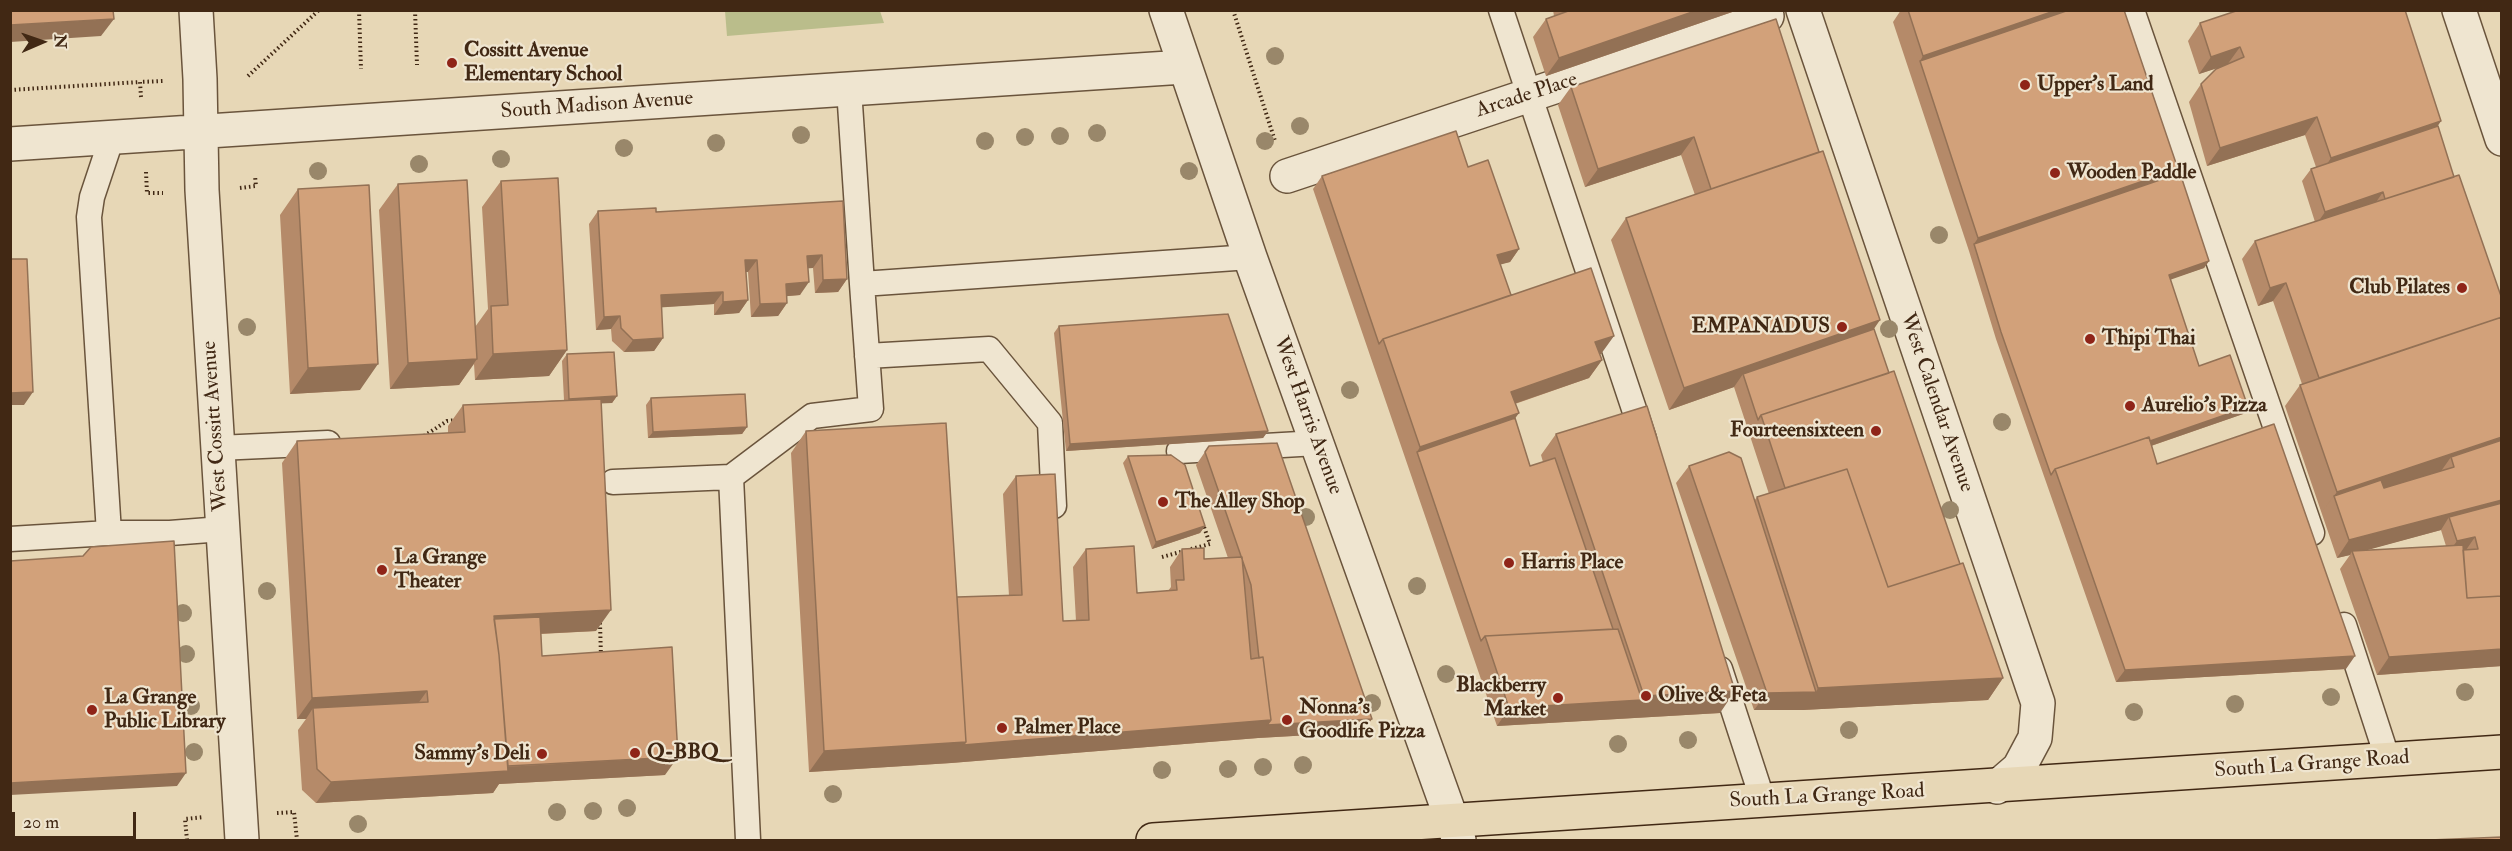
<!DOCTYPE html>
<html>
<head>
<meta charset="utf-8">
<style>
	body { margin:0 }
	#map { position:relative; width:2512px; height:851px; overflow:hidden; background:#e7d7b6; font-family:"IM FELL Double Pica",serif }
	canvas { display:block }
	.frame { position:absolute; inset:0; border:12px solid #412814; pointer-events:none }
	.north { position:absolute; left:12px; top:12px; width:60px; height:60px; -webkit-text-stroke:4px #efe5d0; paint-order:stroke; rotate:88deg; font-size:16px; font-weight:700; line-height:24px; text-align:center; color:#412814 }
	.north::after { content:''; display:block; margin:auto; width:21px; height:27px; background:#412814; clip-path:polygon(50% 0,100% 100%,50% 72%,0 100%) }
	.scale { position:absolute; left:12px; top:812px; width:124px; height:27px; box-sizing:border-box; border:3px solid #412814; border-top:0; padding-left:8px; font-size:18px; line-height:21px; white-space:nowrap; color:#412814; -webkit-text-stroke:4px #efe5d0; paint-order:stroke }
</style>
</head>
<body>
<div id="map">
<canvas width="2512" height="851"></canvas>
<div class="frame"></div>
<div class="north">N</div>
<div class="scale">20 m</div>
</div>
<script>
const g = document.querySelector('canvas').getContext('2d');
g.lineJoin = 'round';
function fillPath(path, color) { g.fillStyle = color; g.fill(path, 'evenodd'); }
const toPath = rows => new Path2D(rows.map(r => 'M' + r).join(''));
function stroke(path, color, width, dash) { g.strokeStyle = color; g.lineWidth = width; g.lineCap = dash ? 'butt' : 'round'; g.setLineDash(dash || []); g.stroke(path); }
function label(font, color, halo, rows, align = 'center') {
  g.font = font + ' "IM FELL Double Pica",serif'; g.lineWidth = 4.5; g.setLineDash([]); g.textBaseline = 'middle'; g.strokeStyle = halo; g.fillStyle = color; for (const [text, x, y, turn = 0] of rows) {
    g.save(); g.translate(x, y); g.rotate((+turn || 0) * Math.PI / 180); g.textAlign = isNaN(turn) ? turn : align; if (halo) g.strokeText(text, 0, 0); g.fillText(text, 0, 0); g.restore();
  }
}
fillPath(toPath([
	[725,11,880,11,884,23,727,36]
]), '#babd8b');
const lane = toPath([
	[1501,10,1644,439],
	[2132,10,2312,533],
	[849,89,862,284,1250,257],
	[112,137,92,197,89,217,109,533,170,533,222,529],
	[867,356,989,349,1050,423,1054,506],
	[218,448,328,443],
	[1179,451,1317,443],
	[613,482,731,477],
	[10,539,109,533],
	[2344,625,2388,760],
	[1720,669,1763,801],
	[748,840,731,477,812,416,871,409,862,284]
]);
const street = toPath([
	[196,10,200,79,202,190,242,840],
	[1166,10,1250,257,1459,840],
	[1803,10,2038,703,2035,738,2019,768,1997,787],
	[2459,10,2502,139],
	[10,144,1184,67],
	[1287,176,1767,16]
]);
const primary = toPath([
	[1153,840,2502,752]
]);
stroke(lane, '#6a543c', 27);
stroke(street, '#6a543c', 36);
stroke(primary, '#412814', 36);
stroke(toPath([
	[359,10,361,69],
	[415,10,417,65],
	[1233,10,1275,141],
	[248,76,319,10],
	[10,90,140,82],
	[141,97,140,82,163,81],
	[146,172,147,193,163,193],
	[240,188,256,186,255,176],
	[424,436,447,421,457,420],
	[1191,549,1210,544,1203,524],
	[1162,557,1184,551],
	[600,623,601,657],
	[277,813,294,812,297,840],
	[187,840,185,819,204,817]
]), '#412814', 4, [1.5, 3]);
stroke(lane, '#efe5d0', 24);
stroke(street, '#efe5d0', 33);
stroke(primary, '#e7d7b6', 33);
g.fillStyle = '#99876a';
for (const [x, y] of [
	[1275,56],
	[1300,126],
	[1097,133],
	[801,135],
	[1060,136],
	[1025,137],
	[985,141],
	[1265,141],
	[716,143],
	[624,148],
	[501,159],
	[419,164],
	[318,171],
	[1189,171],
	[1939,235],
	[247,327],
	[1889,329],
	[1350,390],
	[2002,422],
	[1950,510],
	[1306,517],
	[1417,586],
	[267,591],
	[183,613],
	[186,654],
	[1446,674],
	[2465,692],
	[2331,697],
	[1372,703],
	[2235,704],
	[191,706],
	[2134,712],
	[1849,730],
	[1688,740],
	[1618,744],
	[194,752],
	[1303,765],
	[1263,767],
	[1228,769],
	[1162,770],
	[833,794],
	[627,808],
	[593,811],
	[557,812],
	[358,824]
]) { g.beginPath(); g.arc(x, y, 9, 0, 2 * Math.PI); g.fill(); }
fillPath(toPath([
	[1553,10,1738,10,1546,76,1533,37,1546,19,1554,16],
	[1901,10,2124,10,2178,169,2175,175,2209,261,2204,268,2170,279,2199,366,2243,414,2151,446,2157,464,2346,669,2116,682,1996,339,1969,251,1893,22],
	[1776,19,1874,329,1889,373,2003,678,1988,700,1803,710,1754,710,1676,483,1689,466,1754,501,1757,497,1769,494,1734,387,1669,410,1611,240,1626,218,1695,195,1681,155,1585,187,1558,105,1571,87],
	[2200,23,2438,126,2502,666,2377,675,2340,569,2350,555,2337,558,2285,406,2300,385,2302,384,2273,301,2258,306,2242,259,2255,241,2315,222,2302,181,2311,169,2316,167,2305,135,2207,166,2189,102,2201,84,2220,67,2199,74,2188,41],
	[2441,530,2446,546,2366,550],
	[1468,167,1519,249,1510,262,1500,264,1511,295,1601,354,1600,354,1602,360,1589,378,1515,404,1515,418,1530,466,1543,462,1541,455,1556,434,1720,713,1497,726,1313,189,1322,176],
	[501,181,567,350,549,376,475,380,474,364,459,385,390,389,379,210,398,184,475,327,488,309,482,207],
	[298,189,360,390,290,394,280,215],
	[843,201,847,279,838,292,815,293,813,268,808,268,800,295,787,296,787,303,778,316,751,317,748,272,746,272,748,300,739,313,714,315,714,304,661,307,663,338,654,351,624,352,612,341,611,329,596,330,589,224,598,211,656,212],
	[1059,326,1268,431,1263,438,1066,451,1054,333],
	[567,354,617,396,612,403,602,403,596,631,541,634,542,656,665,775,499,784,493,793,316,803,302,790,298,730,306,719,297,719,282,463,297,441,448,433,448,426,463,405,564,400,562,361],
	[651,398,747,427,742,434,648,438,646,405],
	[806,431,957,597,1009,596,1003,494,1016,476,1063,621,1076,621,1073,567,1086,549,1137,593,1168,591,1171,587,1170,567,1182,549,1204,559,1228,558,1196,465,1209,446,1363,732,1258,738,951,763,809,772,791,453],
	[1128,456,1205,526,1200,533,1152,549,1123,463]
]), '#b58a69');
fillPath(toPath([
	[1698,10,1738,10,1546,76,1559,58],
	[2057,10,2098,10,1920,61,1923,56],
	[114,19,101,36,10,42,10,25],
	[2240,47,2227,65,2199,74,2211,57],
	[2317,117,2305,135,2207,166,2220,148],
	[2441,121,2429,139,2319,176,2331,158],
	[1694,137,1681,155,1585,187,1598,169],
	[2178,169,2169,182,1974,244,1978,238],
	[2383,192,2374,205,2316,225,2325,212],
	[1519,249,1510,262,1488,268,1497,255],
	[822,255,813,268,799,269,807,256],
	[745,260,757,260,748,272,736,273],
	[2209,261,2204,268,2164,282,2169,275],
	[847,279,838,292,815,293,823,280],
	[809,282,800,295,777,297,786,284],
	[2286,283,2273,301,2258,306,2270,288],
	[723,292,714,304,652,308,661,295],
	[748,300,739,313,714,315,723,302],
	[787,303,778,316,751,317,760,304],
	[620,316,611,329,596,330,604,317],
	[1880,320,1865,342,1743,374,1734,387,1669,410,1684,388],
	[1614,336,1601,354,1583,360,1595,342],
	[663,338,654,351,624,352,633,340],
	[567,350,549,376,475,380,493,354],
	[477,359,459,385,390,389,408,363],
	[1602,360,1589,378,1499,409,1511,392],
	[378,364,360,390,290,394,308,368],
	[33,392,24,405,10,405,10,393],
	[617,396,612,403,564,405,569,399],
	[2248,407,2243,414,2058,478,2057,473],
	[1519,413,1506,431,1417,452,1420,447],
	[747,427,742,434,648,438,653,432],
	[1268,431,1263,438,1066,451,1070,444],
	[2502,437,2502,453,2454,467,2451,457,2439,474,2338,508,2334,496,2321,513,2337,492],
	[2502,500,2502,514,2449,517,2441,530,2353,554,2352,551,2350,555,2337,558,2349,540],
	[1205,526,1200,533,1152,549,1156,542],
	[2475,537,2466,550,2448,553,2457,541],
	[611,610,596,631,493,636,494,616],
	[2502,649,2502,666,2377,675,2389,657],
	[2355,656,2346,669,2116,682,2125,670],
	[2003,678,1988,700,1803,710,1754,710,1767,693,1816,692,1818,688],
	[427,691,412,712,313,708,306,719,297,719,312,698],
	[1735,691,1720,713,1497,726,1509,708,1642,700,1644,696],
	[1372,719,1363,732,1258,738,951,763,809,772,824,751,1271,720],
	[678,757,665,775,499,784,493,793,316,803,331,782,505,767],
	[186,773,177,786,10,795,10,783]
]), '#937155');
const building = toPath([
	[10,10,113,10,114,19,10,25,10,10],
	[1571,10,1698,10,1559,58,1546,19,1571,10],
	[1908,10,2057,10,1923,56,1908,10],
	[2069,10,2124,10,2178,169,1978,238,1920,61,2069,10],
	[2239,10,2405,10,2441,121,2331,158,2317,117,2220,148,2201,84,2216,69,2244,57,2240,47,2211,57,2200,23,2239,10],
	[1776,19,1819,152,1711,189,1694,137,1598,169,1571,87,1776,19],
	[2438,126,2454,177,2385,199,2383,192,2325,212,2311,169,2438,126],
	[1456,131,1468,167,1488,160,1519,249,1497,255,1511,295,1383,339,1379,344,1322,176,1456,131],
	[1823,151,1880,320,1684,388,1626,218,1823,151],
	[2180,173,2209,261,2169,275,2199,366,2230,355,2248,407,2150,441,2149,437,2055,469,2051,475,2001,332,1974,244,2180,173],
	[2459,175,2502,299,2502,317,2319,378,2286,283,2270,288,2255,241,2459,175],
	[558,178,567,350,493,354,491,306,508,305,501,181,558,178],
	[467,180,477,359,408,363,398,184,467,180],
	[369,185,378,364,308,368,298,189,369,185],
	[843,201,847,279,823,280,822,255,807,256,809,282,786,284,787,303,760,304,757,260,745,260,748,300,723,302,723,292,661,295,663,338,633,340,621,328,620,316,604,317,598,211,656,208,656,212,843,201],
	[10,259,27,259,33,392,10,393,10,259],
	[1591,268,1614,336,1595,342,1602,360,1511,392,1519,413,1420,447,1383,339,1591,268],
	[1228,314,1268,431,1070,444,1059,326,1228,314],
	[2502,317,2502,437,2337,492,2300,385,2502,317],
	[1874,329,1889,373,1761,415,1758,420,1743,374,1874,329],
	[614,352,617,396,569,399,567,354,614,352],
	[1894,371,1960,564,1888,587,1847,469,1785,488,1761,415,1894,371],
	[745,394,747,427,653,432,651,398,745,394],
	[601,399,611,610,494,616,499,655,508,771,331,782,317,769,313,708,428,702,427,691,312,698,297,441,465,432,463,405,601,399],
	[1647,406,1735,691,1644,696,1556,434,1647,406],
	[1515,418,1530,466,1555,458,1613,629,1485,636,1481,641,1417,452,1515,418],
	[946,423,966,742,824,751,806,431,946,423],
	[2274,424,2355,656,2125,670,2055,469,2149,437,2157,464,2274,424],
	[2502,440,2502,500,2349,540,2334,496,2381,480,2384,488,2454,467,2451,457,2502,440],
	[1277,443,1372,719,1267,725,1271,720,1263,657,1259,658,1251,585,1205,452,1209,446,1277,443],
	[1729,452,1741,458,1816,692,1767,693,1689,466,1729,452],
	[1171,455,1185,465,1205,526,1156,542,1128,456,1171,455],
	[1847,469,1888,587,1963,563,2003,678,1818,688,1757,497,1847,469],
	[1055,474,1063,621,1089,620,1086,549,1134,546,1137,593,1177,590,1176,580,1184,580,1182,549,1204,548,1204,559,1242,557,1251,659,1263,657,1271,720,963,745,966,742,957,597,1022,595,1016,476,1055,474],
	[2502,503,2502,596,2467,598,2463,550,2478,549,2475,537,2457,541,2449,517,2502,503],
	[174,541,186,773,10,783,10,561,83,556,91,547,174,541],
	[2463,545,2467,598,2502,596,2502,649,2389,657,2352,551,2463,545],
	[540,617,542,656,672,647,678,757,508,766,499,655,494,619,540,617],
	[1618,629,1642,700,1509,708,1485,636,1618,629],
	[2502,837,2502,840,2430,840,2502,837]
]);
fillPath(building, '#d2a17a');
stroke(building, '#937155', 1.5);
for (const [x, y, r, color] of [
	[452,63,6,"#8f2418"],
	[2025,85,6,"#8f2418"],
	[2055,173,6,"#8f2418"],
	[2462,288,6,"#8f2418"],
	[1842,327,6,"#8f2418"],
	[2090,339,6,"#8f2418"],
	[2130,406,6,"#8f2418"],
	[1876,431,6,"#8f2418"],
	[1163,502,6,"#8f2418"],
	[1509,563,6,"#8f2418"],
	[382,570,6,"#8f2418"],
	[1646,696,6,"#8f2418"],
	[1558,698,6,"#8f2418"],
	[92,710,6,"#8f2418"],
	[1287,720,6,"#8f2418"],
	[1002,728,6,"#8f2418"],
	[635,753,6,"#8f2418"],
	[542,754,6,"#8f2418"]
]) { const dot = new Path2D(); dot.arc(x, y, r, 0, 2 * Math.PI); g.fillStyle = color; g.fill(dot); stroke(dot, '#efe5d0', 2); }
label('bold 21px', '#412814', '#efe5d0', [
	["Cossitt Avenue",464,51],
	["Elementary School",464,75],
	["Upper's Land",2037,85],
	["Wooden Paddle",2067,173],
	["Club Pilates",2450,288,"right"],
	["EMPANADUS",1830,327,"right"],
	["Thipi Thai",2102,339],
	["Aurelio's Pizza",2142,406],
	["Fourteensixteen",1864,431,"right"],
	["The Alley Shop",1175,502],
	["La Grange",394,558],
	["Theater",394,582],
	["Harris Place",1521,563],
	["Blackberry",1546,686,"right"],
	["Market",1546,710,"right"],
	["Olive & Feta",1658,696],
	["La Grange",104,698],
	["Public Library",104,722],
	["Nonna's",1299,708],
	["Goodlife Pizza",1299,732],
	["Palmer Place",1014,728],
	["Q-BBQ",647,753],
	["Sammy's Deli",530,754,"right"]
], 'left');
label('21px', '#412814', '#efe5d0', [
	["Arcade Place",1527,96,-18],
	["South Madison Avenue",597,106,-4],
	["West Calendar Avenue",1936,403,71],
	["West Harris Avenue",1307,416,70],
	["West Cossitt Avenue",216,426,-94],
	["South La Grange Road",2312,765,-4],
	["South La Grange Road",1827,797,-3]
]);
</script>
</body>
</html>
